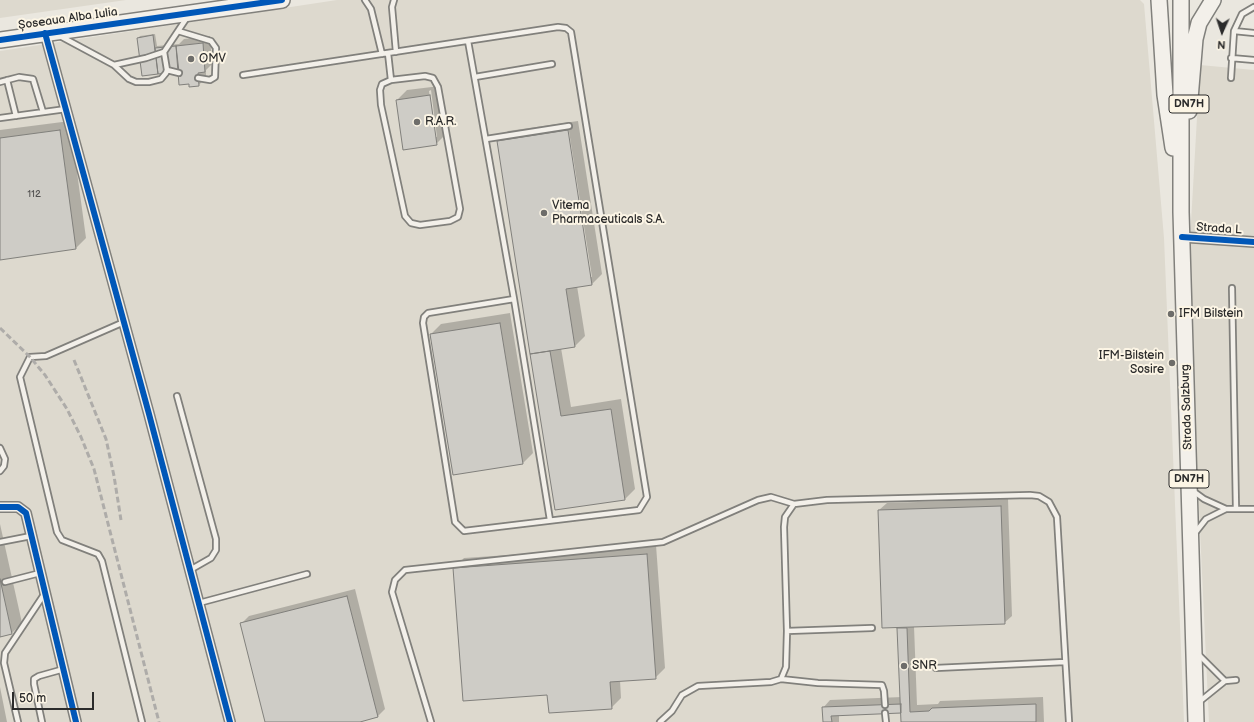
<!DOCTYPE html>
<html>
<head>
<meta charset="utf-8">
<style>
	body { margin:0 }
	#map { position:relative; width:1254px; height:722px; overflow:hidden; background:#eae7df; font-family:"Balsamiq Sans",sans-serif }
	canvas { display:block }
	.north { position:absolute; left:1202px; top:12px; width:40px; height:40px; -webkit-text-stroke:3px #fcf5e5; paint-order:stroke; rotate:183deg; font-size:11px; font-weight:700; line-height:16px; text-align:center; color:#2b2b2b }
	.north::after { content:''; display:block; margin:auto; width:14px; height:18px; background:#2b2b2b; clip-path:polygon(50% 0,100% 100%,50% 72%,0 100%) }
	.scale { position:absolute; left:12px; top:692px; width:82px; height:18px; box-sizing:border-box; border:2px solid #2b2b2b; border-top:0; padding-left:5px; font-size:12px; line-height:14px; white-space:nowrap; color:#2b2b2b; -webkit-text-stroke:3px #fcf5e5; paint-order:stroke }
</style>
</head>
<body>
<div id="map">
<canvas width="1254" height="722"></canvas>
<div class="north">N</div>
<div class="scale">50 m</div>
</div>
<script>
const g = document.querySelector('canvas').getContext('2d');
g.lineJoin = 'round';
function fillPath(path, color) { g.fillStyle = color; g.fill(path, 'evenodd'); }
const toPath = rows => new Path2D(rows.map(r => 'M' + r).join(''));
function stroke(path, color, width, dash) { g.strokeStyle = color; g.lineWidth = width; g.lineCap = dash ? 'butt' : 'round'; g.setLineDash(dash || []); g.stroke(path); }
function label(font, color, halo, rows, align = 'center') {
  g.font = font + ' "Balsamiq Sans",sans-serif'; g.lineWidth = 4; g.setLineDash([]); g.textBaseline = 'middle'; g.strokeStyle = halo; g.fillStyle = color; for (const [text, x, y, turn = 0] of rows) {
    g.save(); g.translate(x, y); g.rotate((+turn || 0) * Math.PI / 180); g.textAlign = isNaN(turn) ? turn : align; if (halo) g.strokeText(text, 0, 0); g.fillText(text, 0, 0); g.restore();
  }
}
fillPath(toPath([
	[0,0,126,0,0,18],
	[337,0,1140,0,1144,4,1164,238,1184,722,0,722,0,51],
	[1200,65,1254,70,1254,722,1209,722,1188,275]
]), '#ddd9ce');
fillPath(toPath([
	[155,34,157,46,179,44,184,39,210,36,212,64,206,70,206,77,199,85,190,83,179,71,143,75,138,38,140,36],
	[440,86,446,134,436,144,397,100,407,90],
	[431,90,437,137,435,137,429,91],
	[70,121,86,238,76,248,0,259,0,130],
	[578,121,602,274,592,284,577,286,585,336,575,346,561,348,571,407,621,399,635,489,625,499,556,509,498,141,508,131],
	[566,125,568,125,592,277,590,277],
	[510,313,533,453,523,463,431,334,441,324],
	[1008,499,1012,616,1004,623,914,626,917,705,938,704,940,701,1043,697,1044,722,902,722,902,711,839,714,839,722,824,722,823,708,830,700,902,697,898,626,879,510,887,503],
	[0,524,22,623,12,633,0,636],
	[656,545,665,668,655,678,620,680,621,698,611,708,548,693,454,568,464,558],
	[355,589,385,709,377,717,356,722,266,722,241,624,249,616],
	[0,687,7,722,0,722]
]), '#0003');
const building = toPath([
	[153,35,158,74,142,76,137,38,153,35],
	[203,43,205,72,198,73,199,86,189,87,189,84,179,85,176,46,203,43],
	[176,46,179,72,158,74,155,48,176,46],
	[430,95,437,145,403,150,396,100,430,95],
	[60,130,76,249,0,260,0,138,60,130],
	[568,130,592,285,566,289,575,347,530,354,497,141,568,130],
	[500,323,523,464,453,475,430,334,500,323],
	[550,351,561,416,611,409,625,500,555,510,530,354,550,351],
	[1001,506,1005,624,882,628,878,510,1001,506],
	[647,554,656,679,610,682,612,709,549,713,547,695,463,701,453,568,647,554],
	[0,579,12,634,0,637,0,579],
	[347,596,378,717,360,722,265,722,240,623,347,596],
	[897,628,907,628,910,712,929,711,932,708,1036,704,1036,722,901,722,897,628],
	[901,704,901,713,831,716,832,722,823,722,822,707,901,704]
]);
fillPath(building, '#ceccc6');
stroke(building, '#81807c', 1);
const service = toPath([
	[365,0,371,9,382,54],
	[394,0,392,7,396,52],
	[178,31,211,41,216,48,215,77,210,80,198,78],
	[1234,31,1254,33],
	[60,36,114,65,146,58,164,52,188,16],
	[468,41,514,299,550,520],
	[388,53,391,80],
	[1231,58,1254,60],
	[114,65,129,79,136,82,149,82,161,79,166,73,167,70,164,52],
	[167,70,179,73],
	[243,75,558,27,566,28,571,32,647,497,639,510,464,531,455,522,423,323,424,317,428,313,514,299],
	[425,76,433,78,438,87,460,209,458,217,450,221,420,225,411,223,405,216,381,105,380,90,382,84,391,80,425,76],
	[475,77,552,64],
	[1231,78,1234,31,1242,14,1254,7],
	[7,80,16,116],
	[0,82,19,77,33,79,43,112],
	[0,118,66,109],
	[486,139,569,126],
	[1232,288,1236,509],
	[124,322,46,356,30,357,20,377,57,532,62,540,98,554,102,561,142,722],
	[177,396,216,539,216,550,211,558,190,570],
	[0,448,5,459,4,466,0,471],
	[1193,491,1204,499,1226,509],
	[1195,533,1206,519,1226,509,1254,509],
	[0,542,31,536],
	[5,582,40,573],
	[199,603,307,574],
	[787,631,872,628],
	[1198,654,1225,681,1199,702],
	[936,668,1065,662],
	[781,679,818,683,882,685,884,691,885,705],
	[1225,681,1236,680],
	[885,713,886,722],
	[18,722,4,663,5,653,45,593],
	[42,722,34,684,34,679,39,676,64,669],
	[431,722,392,592,395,580,405,570,663,542,758,500,771,497,794,504],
	[660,722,672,711,682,695,698,686,771,682,781,679,786,667,787,631,784,527,785,517,794,504,827,500,1030,495,1039,496,1049,502,1057,517,1069,722]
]);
const minor = toPath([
	[45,33,149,414,230,722],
	[1182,237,1254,242],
	[0,507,18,507,26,513,76,722]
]);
const primary = toPath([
	[1159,0,1165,95,1173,148],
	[1181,0,1181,212,1196,722],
	[0,40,282,0],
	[1189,111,1195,39,1199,23,1213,0]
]);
stroke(service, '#81807c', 8);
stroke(minor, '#81807c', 12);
stroke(primary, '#81807c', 18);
stroke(service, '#f3f0ea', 4.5);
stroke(minor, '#f3f0ea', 9);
stroke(primary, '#f3f0ea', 15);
stroke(toPath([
	[0,328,30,357,45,375,67,409,81,437,94,469,159,722],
	[74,360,106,439,114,476,121,520]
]), '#aeaca9', 3, [6, 3]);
stroke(toPath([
	[45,33,149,414,230,722],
	[0,40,282,0],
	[1182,237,1254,242],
	[0,507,18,507,26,513,76,722]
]), '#0057b8', 6);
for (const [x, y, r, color] of [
	[191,59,4,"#6e6d6a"],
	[417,122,4,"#6e6d6a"],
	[544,213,4,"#6e6d6a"],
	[1171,314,4,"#6e6d6a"],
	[1172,363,4,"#6e6d6a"],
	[904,666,4,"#6e6d6a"]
]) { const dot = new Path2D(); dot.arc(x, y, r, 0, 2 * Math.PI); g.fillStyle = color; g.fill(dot); stroke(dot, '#fcf5e5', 1.5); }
label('10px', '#545352', null, [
	["112",34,194]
]);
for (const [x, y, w] of [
	[1189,104,40],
	[1189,479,40]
]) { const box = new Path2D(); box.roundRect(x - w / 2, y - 9, w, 18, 3); g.fillStyle = '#fcf5e5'; g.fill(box); stroke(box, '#2b2b2b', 1); }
label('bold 11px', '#2b2b2b', null, [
	["DN7H",1189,104],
	["DN7H",1189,479]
]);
label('12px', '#2b2b2b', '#fcf5e5', [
	["Șoseaua Alba Iulia",68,19,-8],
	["Strada L",1219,229,4],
	["Strada Salzburg",1187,407,-92]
]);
label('12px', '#2b2b2b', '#fcf5e5', [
	["OMV",199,59],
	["R.A.R.",425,122],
	["Vitema",552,206],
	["Pharmaceuticals S.A.",552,220],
	["IFM Bilstein",1179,314],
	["IFM-Bilstein",1164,356,"right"],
	["Sosire",1164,370,"right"],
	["SNR",912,666]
], 'left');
</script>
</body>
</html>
